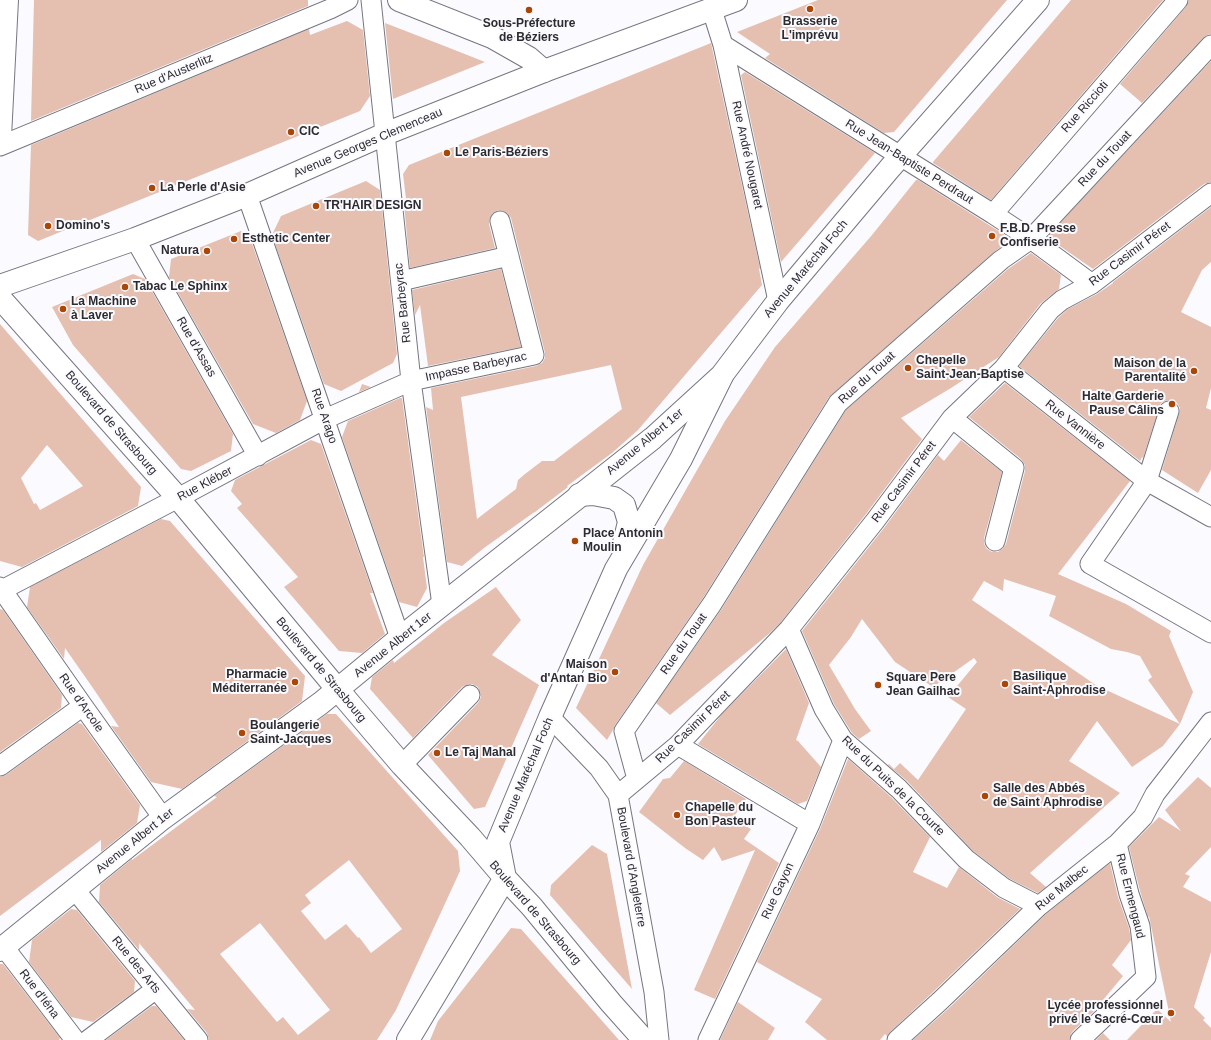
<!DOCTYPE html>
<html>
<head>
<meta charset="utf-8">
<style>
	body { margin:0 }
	canvas { display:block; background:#fafaff }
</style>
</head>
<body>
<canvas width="1211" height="1040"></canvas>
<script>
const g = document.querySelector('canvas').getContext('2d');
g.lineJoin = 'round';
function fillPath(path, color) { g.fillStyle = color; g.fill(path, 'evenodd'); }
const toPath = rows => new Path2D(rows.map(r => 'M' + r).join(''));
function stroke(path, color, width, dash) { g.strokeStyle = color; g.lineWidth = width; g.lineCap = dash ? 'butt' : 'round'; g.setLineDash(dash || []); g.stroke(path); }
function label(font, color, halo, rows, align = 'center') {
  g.font = font + ' Arial,sans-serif'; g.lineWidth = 4; g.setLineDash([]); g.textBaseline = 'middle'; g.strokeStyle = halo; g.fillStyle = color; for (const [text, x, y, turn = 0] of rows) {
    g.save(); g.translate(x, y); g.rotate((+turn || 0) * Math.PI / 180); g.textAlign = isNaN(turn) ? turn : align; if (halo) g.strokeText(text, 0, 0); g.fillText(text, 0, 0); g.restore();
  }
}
fillPath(toPath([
	[34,0,308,0,308,6,31,121],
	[818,0,1007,0,894,132,884,133,765,58,770,54,737,32],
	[1071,0,1163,0,991,200,933,163,933,162],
	[1189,0,1211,0,1211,34,1207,35,1203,38,1142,103,1120,84,1186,7],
	[347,21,363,30,370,96,360,111,38,241,28,235,31,145,309,29,310,35],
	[385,23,447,47,485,62,393,99],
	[711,43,760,268,759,269,762,285,638,430,612,453,567,486,568,487,535,512,533,513,484,548,462,566,447,562,426,407,433,410,431,388,536,366,542,363,545,358,545,353,511,218,508,214,503,211,498,210,493,213,490,218,489,224,495,248,410,268,404,204,407,207,403,174,409,165],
	[611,365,622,409,554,461,542,461,525,474,518,480,516,489,477,519,461,397],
	[1211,61,1211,182,1204,184,1093,269,1047,237],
	[745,72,875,153,781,262,741,75],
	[916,180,918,180,1011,239,994,252,829,397,703,598,615,725,613,730,607,740,576,708,643,565,725,421,775,347,872,235],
	[366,181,380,190,397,354,393,363,341,391,324,384,272,235,281,216],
	[1211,207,1211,262,1202,270,1181,312,1211,327,1211,388,1206,408,1211,410,1211,470,1198,493,1162,470,1179,414,1180,408,1177,403,1173,401,1167,400,1161,403,1159,408,1143,458,1142,457,1140,461,1019,366,1058,318,1068,309,1097,294,1113,283,1113,282],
	[241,231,249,235,307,401,300,420,276,433,253,424,169,277,171,259],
	[1031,253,1061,275,1059,289,1041,303,999,357,951,388,901,418,922,439,866,514,781,622,770,633,670,715,656,703,721,610,846,410,1008,269],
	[501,269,521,347,428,366,420,305,415,315,412,290],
	[133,274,145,279,233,434,231,451,191,471,181,469,73,345,52,307],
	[0,324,141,487,138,506,22,567,0,561],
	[47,445,83,486,40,510,36,503,34,504,21,478],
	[1005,383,1130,481,1058,574,1126,604,1171,631,1169,636,1193,692,1180,724,1148,680,1152,677,1140,656,1127,652,1111,649,1049,616,1056,596,1004,579,1003,591,984,581,972,600,1103,690,1104,689,1180,724,1163,746,1132,767,1097,721,1069,761,1120,793,1030,873,1046,887,1038,893,1010,879,973,851,907,781,888,765,889,764,894,769,900,763,918,780,966,709,948,697,977,662,974,658,933,687,895,662,862,619,851,637,829,665,855,709,871,731,859,739,852,733,834,704,802,631,884,528,938,455,944,461,961,440,1002,472,984,538,984,544,987,549,992,552,998,552,1003,548,1006,544,1025,471,1025,465,1021,459,969,417],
	[362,384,371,387,359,392],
	[400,398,402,398,424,557,423,557,427,588,417,607,399,602,342,437,348,421],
	[311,440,321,444,373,593,370,593,385,634,362,653,339,651,284,587,298,577,237,508,242,504,231,491,235,480],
	[161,519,170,521,305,676,302,701,182,789,151,782,111,726,119,727,95,691,65,648,64,659,27,607,30,587],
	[496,587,521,620,492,655,539,685,485,807,474,809,428,755,478,703,481,697,480,692,478,687,472,684,467,685,462,687,413,738,370,689,372,677,393,660,394,663,444,623],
	[0,609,3,610,62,695,61,708,0,752],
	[786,649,809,703,796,740,798,741,821,767,807,801,798,804,698,744,723,713],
	[327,714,336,714,458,851,460,871,396,1010,377,1040,209,1040,207,1033,187,1009,195,1010,139,943,139,950,99,902,100,885,132,859,132,860,217,797,214,796],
	[349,860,402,929,371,953,359,937,358,938,346,924,325,940,301,911,311,903,305,895],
	[260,923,330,1010,298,1035,283,1017,277,1022,220,954],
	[78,723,82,724,140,805,137,823,101,852,101,840,0,916,0,777,6,775],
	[848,759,891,797,930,837,913,872,947,888,959,867,997,897,1020,909,932,993,890,1032,887,1036,885,1034,880,1040,827,1040,805,1022,822,999,757,962,820,829],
	[684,761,746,799,733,818,751,829,744,839,779,863,715,999,694,990,755,850,722,861,714,847,703,860,685,848,639,812,663,779,670,778],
	[1198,777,1211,788,1211,847,1185,874,1190,876,1183,887,1211,902,1211,952,1194,1007,1205,1018,1203,1020,1211,1028,1211,1040,1127,1040,1157,1009,1171,1022,1149,916,1148,917,1140,891,1129,847,1159,817,1181,831,1165,810],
	[592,845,607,854,632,989,550,895,551,885],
	[1110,863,1118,897,1129,928,1131,940,1112,965,1123,976,1093,1012,1072,1032,1070,1037,1069,1040,913,1040,948,1009,1046,914],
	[71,909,77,910,135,981,134,992,93,1022,71,1017,29,962,32,940],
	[511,928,521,929,619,1040,430,1040,438,1021],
	[0,964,3,964,60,1038,59,1040,0,1040],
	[738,1002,775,1028,768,1040,720,1040],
	[152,1006,156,1006,184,1040,106,1040],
	[1103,1033,1110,1040,1096,1040]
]), '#e5c0b0');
const minor = toPath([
	[371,0,411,381,442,605],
	[712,10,723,45,778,301],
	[723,45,993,214,1031,239,1092,284],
	[0,146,330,9,348,0],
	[247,195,400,638],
	[993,214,1178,0],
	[135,239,258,456],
	[401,281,509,256],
	[1004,368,1147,481,1169,411],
	[952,418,1014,468,995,541],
	[1211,517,1147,481,1090,564,1211,633],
	[0,587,83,706,163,818],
	[0,591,178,498,325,419,411,381,534,355,500,221],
	[789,629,824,709,843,740,899,789,966,859,1004,888,1039,906],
	[550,717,599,768,618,795,654,992,659,1040],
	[678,745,810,824],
	[402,765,470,695],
	[0,766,83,706],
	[637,779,624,731,712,604,838,403,1001,260,1031,239,1211,45],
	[618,795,678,745,789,629,875,521,952,418,1004,368,1050,310,1062,300,1092,284,1211,193],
	[75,890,198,1040],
	[4,947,75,1040],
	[88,1040,156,989],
	[708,1040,810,824,843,740],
	[897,1040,940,1001,1039,906,1117,844,1143,817,1155,794,1211,722],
	[1080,1040,1146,977,1140,926,1129,894,1117,844]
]);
const tertiary = toPath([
	[399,0,492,37,529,58,544,71],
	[579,495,593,494,614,498,624,505,629,522,623,547],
	[338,690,402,765,470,837,505,878,532,907,611,1003,644,1040],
	[408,1040,505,878,498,842,550,717,616,569,681,459,722,376]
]);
const secondary = toPath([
	[0,137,7,0],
	[0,286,135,239,247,195,385,134,544,71,736,0],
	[0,298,178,498,338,690],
	[0,950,163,818,321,703,400,638,653,438,722,375,778,301,890,168,1038,0]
]);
stroke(minor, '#767680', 21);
stroke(tertiary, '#767680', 24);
stroke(secondary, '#767680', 24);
stroke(minor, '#fff', 19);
stroke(tertiary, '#fff', 22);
stroke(secondary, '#fff', 22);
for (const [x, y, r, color] of [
	[810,9,4,"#a94708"],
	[529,10,4,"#a94708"],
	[291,132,4,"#a94708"],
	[447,153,4,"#a94708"],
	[152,188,4,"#a94708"],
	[316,206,4,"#a94708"],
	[48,226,4,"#a94708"],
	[992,236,4,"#a94708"],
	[234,239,4,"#a94708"],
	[207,251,4,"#a94708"],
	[125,287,4,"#a94708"],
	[63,309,4,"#a94708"],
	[908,368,4,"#a94708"],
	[1194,371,4,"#a94708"],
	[1172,404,4,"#a94708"],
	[575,541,4,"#a94708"],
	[615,672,4,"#a94708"],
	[295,682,4,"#a94708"],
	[1005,684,4,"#a94708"],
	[878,685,4,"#a94708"],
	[242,733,4,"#a94708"],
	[437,753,4,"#a94708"],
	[985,796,4,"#a94708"],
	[677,815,4,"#a94708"],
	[1171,1013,4,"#a94708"]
]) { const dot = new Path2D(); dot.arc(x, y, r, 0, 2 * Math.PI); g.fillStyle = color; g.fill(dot); stroke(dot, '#fafaff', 1.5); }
label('bold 12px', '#2c2c30', '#fafaff', [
	["Brasserie",810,22,"center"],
	["L'imprévu",810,36,"center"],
	["Sous-Préfecture",529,24,"center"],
	["de Béziers",529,38,"center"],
	["CIC",299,132],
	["Le Paris-Béziers",455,153],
	["La Perle d'Asie",160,188],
	["TR'HAIR DESIGN",324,206],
	["Domino's",56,226],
	["F.B.D. Presse",1000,229],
	["Confiserie",1000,243],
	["Esthetic Center",242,239],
	["Natura",199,251,"right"],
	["Tabac Le Sphinx",133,287],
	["La Machine",71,302],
	["à Laver",71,316],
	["Chepelle",916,361],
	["Saint-Jean-Baptise",916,375],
	["Maison de la",1186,364,"right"],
	["Parentalité",1186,378,"right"],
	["Halte Garderie",1164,397,"right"],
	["Pause Câlins",1164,411,"right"],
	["Place Antonin",583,534],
	["Moulin",583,548],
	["Maison",607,665,"right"],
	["d'Antan Bio",607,679,"right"],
	["Pharmacie",287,675,"right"],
	["Méditerranée",287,689,"right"],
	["Basilique",1013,677],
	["Saint-Aphrodise",1013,691],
	["Square Pere",886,678],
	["Jean Gailhac",886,692],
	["Boulangerie",250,726],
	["Saint-Jacques",250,740],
	["Le Taj Mahal",445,753],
	["Salle des Abbés",993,789],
	["de Saint Aphrodise",993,803],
	["Chapelle du",685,808],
	["Bon Pasteur",685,822],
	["Lycée professionnel",1163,1006,"right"],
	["privé le Sacré-Cœur",1163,1020,"right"]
], 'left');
label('12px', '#2c2c30', '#fafaff', [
	["Rue d'Austerlitz",174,74,-23],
	["Rue Riccioti",1085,107,-49],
	["Avenue Georges Clemenceau",368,143,-23],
	["Rue André Nougaret",747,155,78],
	["Rue du Touat",1105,159,-47],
	["Rue Jean-Baptiste Perdraut",909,162,32],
	["Rue Casimir Péret",1130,254,-37],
	["Avenue Maréchal Foch",806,269,-50],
	["Rue Barbeyrac",403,303,-96],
	["Rue d'Assas",196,347,60],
	["Impasse Barbeyrac",476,367,-12],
	["Rue du Touat",867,378,-42],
	["Rue Arago",324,416,71],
	["Boulevard de Strasbourg",111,423,49],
	["Rue Vannière",1075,425,38],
	["Avenue Albert 1er",645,442,-40],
	["Rue Casimir Péret",904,482,-53],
	["Rue Kléber",205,484,-28],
	["Rue du Touat",684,644,-55],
	["Avenue Albert 1er",393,645,-39],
	["Boulevard de Strasbourg",321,670,50],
	["Rue d'Arcole",81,703,55],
	["Rue Casimir Péret",693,727,-44],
	["Avenue Maréchal Foch",526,775,-67],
	["Rue du Puits de la Courte",893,786,44],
	["Avenue Albert 1er",135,841,-39],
	["Boulevard d'Angleterre",631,867,80],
	["Rue Malbec",1062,888,-39],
	["Rue Gayon",778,891,-65],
	["Rue Ermengaud",1130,896,76],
	["Boulevard de Strasbourg",535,913,49],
	["Rue des Arts",136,965,51],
	["Rue d'Iéna",39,994,53]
]);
</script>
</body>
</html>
